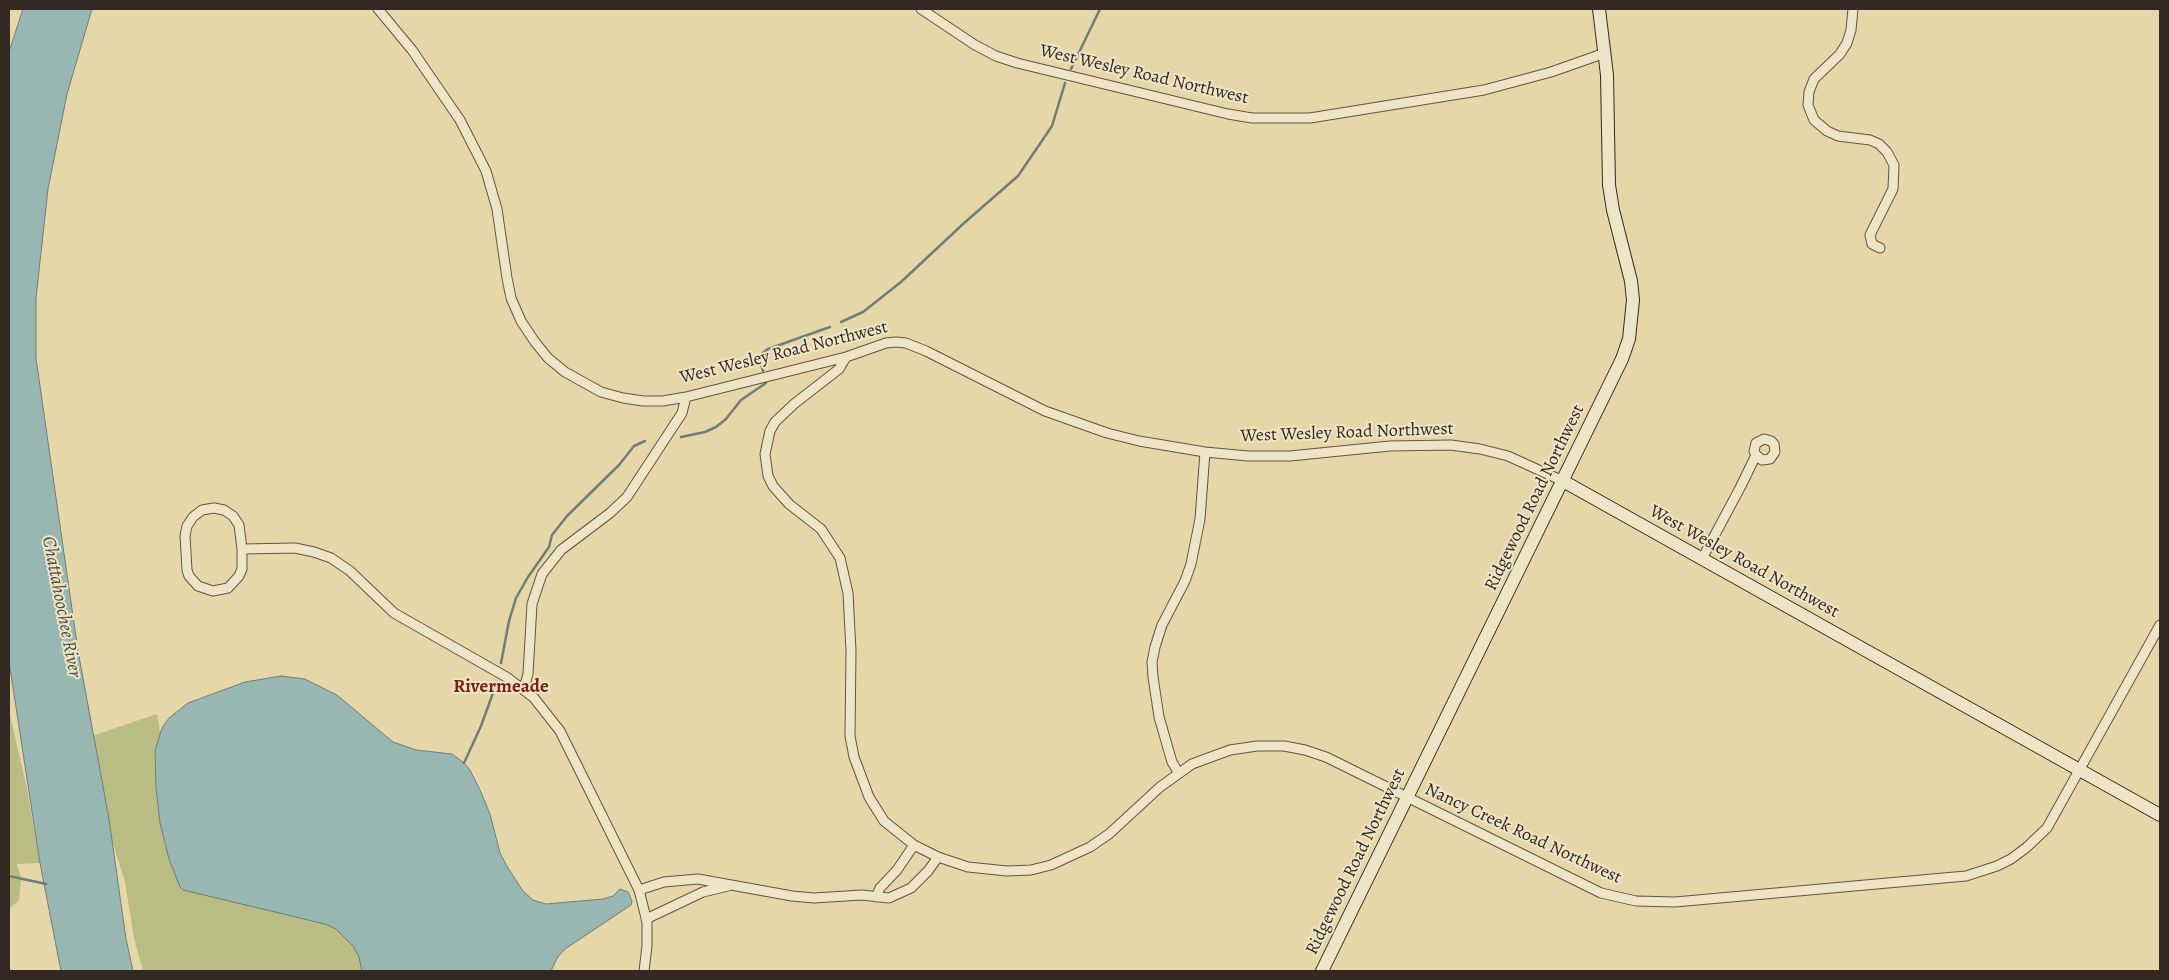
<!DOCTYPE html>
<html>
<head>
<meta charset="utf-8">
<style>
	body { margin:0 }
	#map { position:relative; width:2169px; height:980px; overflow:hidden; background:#e5d7a8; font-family:Alegreya,serif }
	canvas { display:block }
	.frame { position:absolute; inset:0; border:10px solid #332822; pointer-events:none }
</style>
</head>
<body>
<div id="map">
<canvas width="2169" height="980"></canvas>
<div class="frame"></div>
</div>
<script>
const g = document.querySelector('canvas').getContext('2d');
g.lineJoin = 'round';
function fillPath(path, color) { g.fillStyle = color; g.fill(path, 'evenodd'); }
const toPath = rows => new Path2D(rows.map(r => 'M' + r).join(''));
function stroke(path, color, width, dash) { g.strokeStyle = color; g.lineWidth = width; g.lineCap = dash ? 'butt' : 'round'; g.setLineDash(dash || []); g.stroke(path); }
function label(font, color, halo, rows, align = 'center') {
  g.font = font + ' Alegreya,serif'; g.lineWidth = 4; g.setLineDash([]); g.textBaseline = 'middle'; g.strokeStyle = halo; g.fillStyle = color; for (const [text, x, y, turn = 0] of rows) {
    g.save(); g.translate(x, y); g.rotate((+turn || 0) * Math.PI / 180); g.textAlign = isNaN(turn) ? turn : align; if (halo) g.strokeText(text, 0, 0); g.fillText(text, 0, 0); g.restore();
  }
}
fillPath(toPath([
	[9,710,27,789,40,863,17,864,21,878,19,900,9,909],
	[157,714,182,857,321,919,360,943,374,971,143,971,134,938,125,882,105,818,89,737]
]), '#b9bd84');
const water = toPath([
	[23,9,92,9,67,94,48,189,36,298,36,358,78,651,109,819,126,939,133,971,61,971,40,863,9,662,9,52,23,9],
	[281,676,305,679,337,695,393,742,416,750,452,754,464,763,470,770,481,792,490,814,500,853,508,868,523,891,533,900,546,904,603,899,613,896,620,889,628,892,632,901,631,905,565,949,557,958,551,971,362,971,359,957,353,946,336,929,325,924,183,890,180,887,169,859,160,823,156,787,155,751,162,728,169,718,188,703,245,682,281,676]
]);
fillPath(water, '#99b7b2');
stroke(water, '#707e78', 1);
stroke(toPath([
	[1071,69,1100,9],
	[841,322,863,312,901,282,963,224,1018,176,1052,126,1065,83],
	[763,371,759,356,768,349,830,327],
	[681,437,705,432,716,427,726,419,741,400,766,383],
	[501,663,509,621,516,598,528,577,549,547,552,535,567,516,619,465,634,446,645,441],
	[464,763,481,726,497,682],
	[9,876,46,884]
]), '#707e78', 2.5);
const street = toPath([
	[378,9,412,50,460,120,486,171,497,209,507,278,511,298,521,321,535,342,548,358,565,372,601,392,623,398,643,401,663,401,686,397,846,357,886,343,896,342,906,343,926,351,1045,411,1107,433,1139,441,1205,452,1248,456,1290,456,1390,446,1451,445,1480,449,1508,456,1563,481],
	[921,9,975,45,996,56,1017,63,1228,114,1252,118,1310,118,1484,90,1551,72,1605,53],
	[1853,9,1851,30,1847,43,1840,54,1814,79,1809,92,1808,105,1814,120,1827,131,1838,136,1870,140,1879,144,1887,152,1894,165,1893,189,1870,235,1872,244,1880,248],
	[846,357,839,369,794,404,775,422,770,431,765,454,768,476,773,486,789,504,821,529,840,558,848,593,851,651,850,736,854,757,869,797,884,821,914,845,938,857,968,867,1007,871,1031,870,1051,865,1090,847,1109,834,1160,787,1192,764,1230,750,1257,746,1284,746,1305,750,1326,757,1601,893,1636,901,1675,902,1966,876,1997,866,2011,859,2027,847,2047,828,2160,625],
	[214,508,224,510,233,516,239,525,242,549,242,569,239,576,228,588,213,591,198,586,189,576,187,570,185,536,187,526,193,517,202,510,214,508],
	[242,549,295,548,314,552,331,558,350,571,394,613,508,678,534,698,560,731,639,890,647,922,647,946,644,971],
	[1702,559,1741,486,1756,455,1754,451,1756,443,1764,439,1771,441,1774,444,1775,452,1770,459,1762,460,1756,455],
	[524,688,528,674,532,604,542,574,561,550,610,513,627,497,682,413,686,397],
	[1178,772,1172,762,1159,717,1153,677,1152,662,1155,647,1162,625,1185,581,1191,564,1200,519,1205,452],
	[639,890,664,882,698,879,792,896,814,898,862,895,889,898,911,888,928,871,938,857],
	[876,897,880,888,897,870,914,845],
	[646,919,703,892,728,886]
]);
const secondary = toPath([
	[1563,481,2160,815],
	[1322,971,1622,359,1629,339,1633,300,1631,281,1613,210,1609,185,1607,75,1599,9]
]);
stroke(street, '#605444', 11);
stroke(secondary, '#332822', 14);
stroke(street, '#eee5c6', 9);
stroke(secondary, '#eee5c6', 12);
label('18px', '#332822', '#eee5c6', [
	["West Wesley Road Northwest",1144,75,13],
	["West Wesley Road Northwest",784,353,-14],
	["West Wesley Road Northwest",1347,433,-2],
	["Ridgewood Road Northwest",1535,498,-64],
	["West Wesley Road Northwest",1744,562,29],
	["Nancy Creek Road Northwest",1523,834,25],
	["Ridgewood Road Northwest",1356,862,-64]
]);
label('italic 19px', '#4c4c46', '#eee5c6', [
	["Chattahoochee River",61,607,79]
]);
label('bold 19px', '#7a1f14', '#eee5c6', [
	["Rivermeade",501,687]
]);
</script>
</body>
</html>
